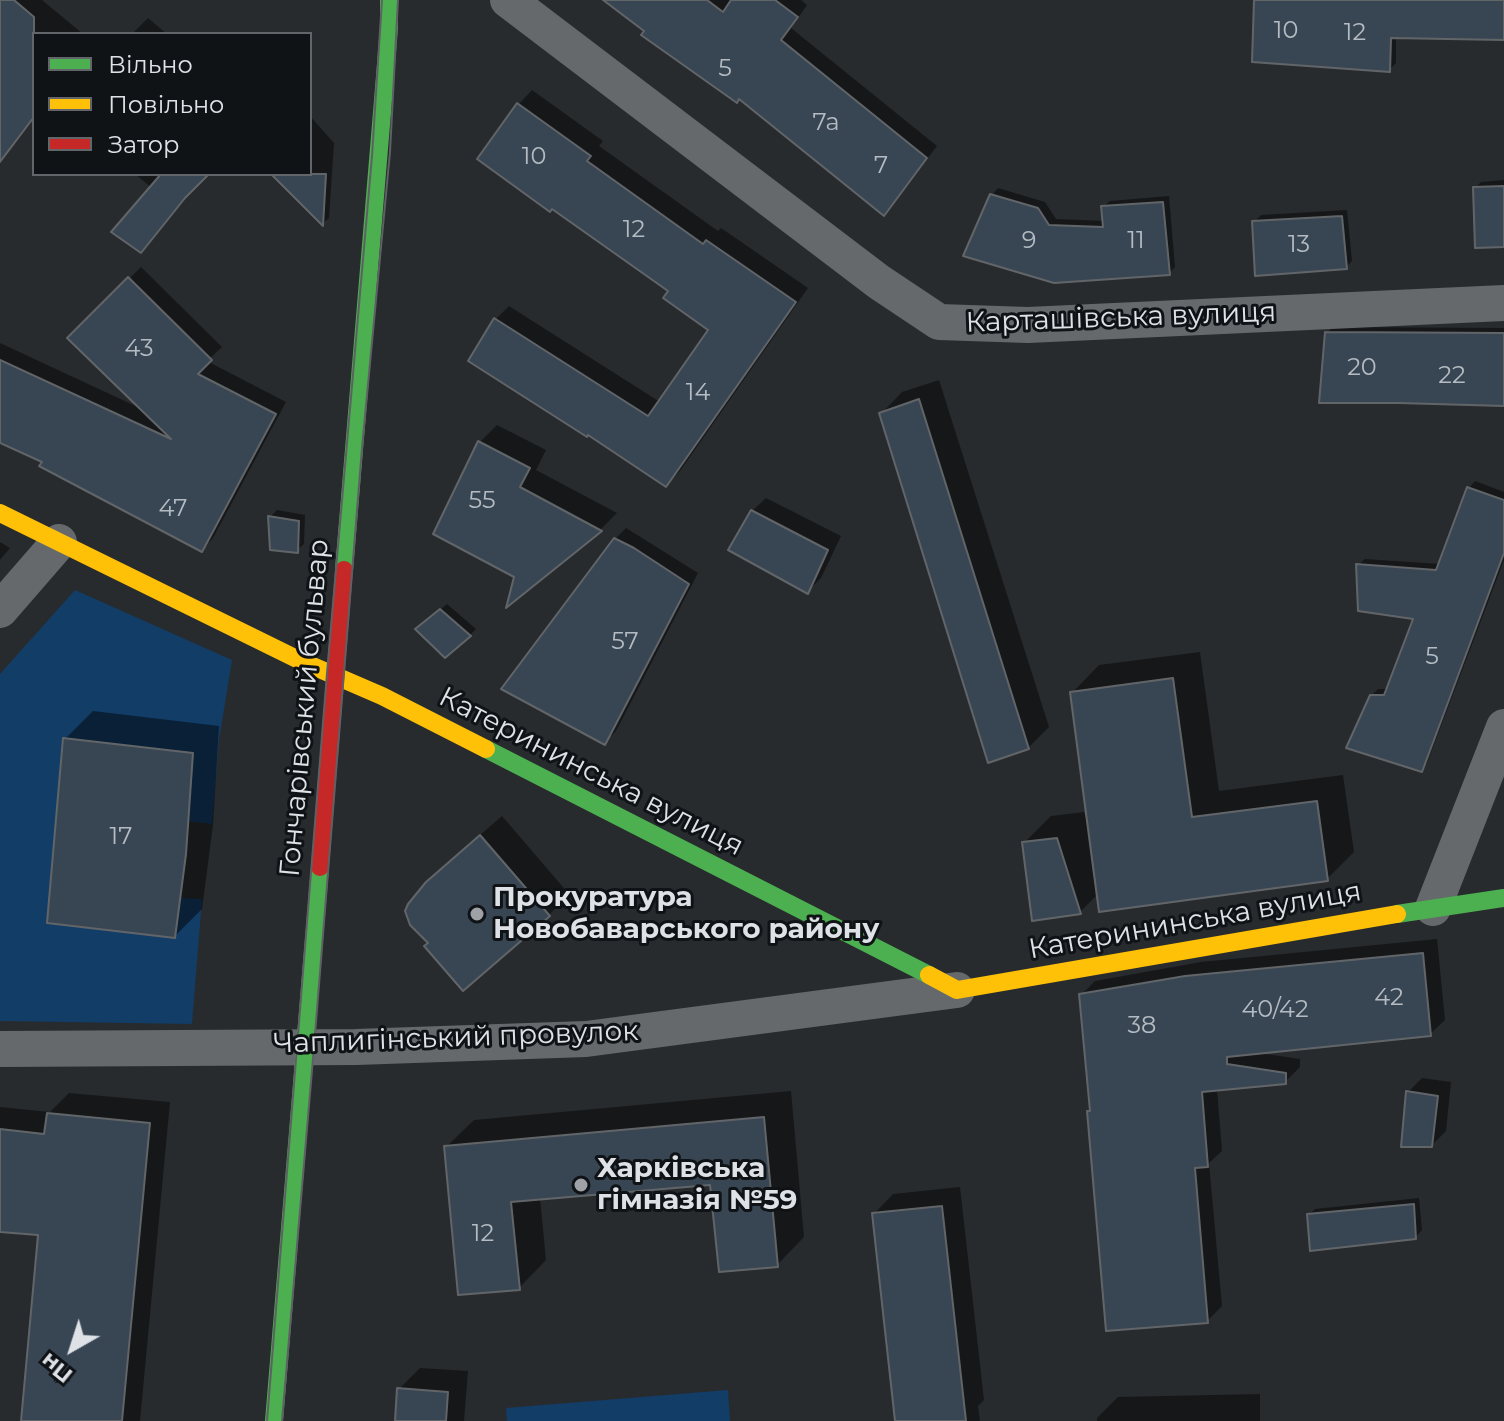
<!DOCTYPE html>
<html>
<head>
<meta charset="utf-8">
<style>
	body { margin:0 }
	#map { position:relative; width:1504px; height:1421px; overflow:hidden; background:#282b2e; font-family:Montserrat,sans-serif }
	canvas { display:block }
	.legend { position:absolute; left:32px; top:32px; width:280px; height:144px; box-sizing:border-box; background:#101316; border:2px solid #62666a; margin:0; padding:10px 14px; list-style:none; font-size:24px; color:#dee2e7 }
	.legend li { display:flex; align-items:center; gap:16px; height:40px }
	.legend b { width:40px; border:2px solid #62666a }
	.north { position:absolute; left:32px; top:1309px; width:80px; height:80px; -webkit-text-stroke:6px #101316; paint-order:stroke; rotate:219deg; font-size:22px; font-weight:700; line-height:32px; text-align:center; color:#dee2e7 }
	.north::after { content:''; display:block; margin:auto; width:28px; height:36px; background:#dee2e7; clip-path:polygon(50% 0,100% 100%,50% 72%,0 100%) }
</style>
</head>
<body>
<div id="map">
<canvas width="1504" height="1421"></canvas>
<ul class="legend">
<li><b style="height:10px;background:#4caf50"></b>Вільно</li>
<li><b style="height:10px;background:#ffc107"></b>Повільно</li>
<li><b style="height:10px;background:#c62828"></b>Затор</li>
</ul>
<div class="north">Пн</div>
</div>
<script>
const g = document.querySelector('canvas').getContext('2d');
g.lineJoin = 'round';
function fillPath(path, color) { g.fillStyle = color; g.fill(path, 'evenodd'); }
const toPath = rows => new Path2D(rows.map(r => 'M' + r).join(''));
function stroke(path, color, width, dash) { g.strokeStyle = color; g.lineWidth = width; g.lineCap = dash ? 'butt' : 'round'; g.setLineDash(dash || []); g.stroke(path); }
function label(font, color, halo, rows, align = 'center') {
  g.font = font + ' Montserrat,sans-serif'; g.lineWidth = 6; g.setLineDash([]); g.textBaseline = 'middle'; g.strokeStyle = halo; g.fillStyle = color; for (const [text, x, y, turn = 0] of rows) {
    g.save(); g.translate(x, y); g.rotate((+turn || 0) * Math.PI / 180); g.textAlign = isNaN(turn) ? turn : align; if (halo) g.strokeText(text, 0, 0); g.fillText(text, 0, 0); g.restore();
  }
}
fillPath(toPath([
	[75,590,232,660,219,740,212,824,188,821,193,753,63,738,47,923,175,938,180,898,202,899,192,1024,0,1021,0,674],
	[728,1390,730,1421,507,1421,506,1408]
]), '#123d67');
fillPath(toPath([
	[0,0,42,0,83,34,34,34,34,118,16,142,3,155,0,153],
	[607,0,801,0,807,5,791,28,937,146,894,202,740,97],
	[1256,0,1504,0,1504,38,1396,36,1396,63,1390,69],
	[148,18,167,34,132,34],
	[532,90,603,141,599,146,718,231,721,228,808,288,680,471,666,485,495,320,509,306,660,402,710,329,671,291,480,158,519,104],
	[310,116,334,143,329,218,323,223,274,174,310,174],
	[135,174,206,174,153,237,141,250,152,188],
	[1504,180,1504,245,1475,188,1481,182],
	[998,188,1045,202,1056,219,1105,221,1103,207,1110,201,1169,196,1175,267,1169,273,966,255,992,195],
	[1347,210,1352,261,1346,267,1254,222,1261,215],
	[141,267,222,347,207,361,286,402,213,538,202,550,44,461,0,440,0,343,142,409,70,338],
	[1333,327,1504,328,1504,406,1327,333],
	[939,380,1049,727,1028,748,882,413,902,392],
	[497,425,546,450,536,470,617,513,600,530,509,603,517,576,480,442],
	[1475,481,1504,492,1504,560,1427,763,1421,770,1371,696,1378,689,1389,689,1415,617,1358,565,1365,559,1440,564,1469,488],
	[766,498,841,536,821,578,807,592,752,511],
	[277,510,305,515,304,544,297,550,270,517],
	[626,528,698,573,616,731,605,742,615,539],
	[0,542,10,548,0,560],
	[447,604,476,629,470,635,424,623],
	[1200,652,1219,791,1343,775,1354,852,1327,879,1099,893,1080,912,1024,843,1051,816,1084,812,1087,822,1089,822,1072,693,1099,665],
	[93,711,219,726,213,825,202,909,175,936,65,739],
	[502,816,569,894,549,915,430,943,427,884,449,862],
	[1437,939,1445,1020,1430,1034,1259,1053,1300,1059,1300,1067,1285,1082,1217,1089,1222,1151,1209,1163,1222,1306,1207,1321,1092,1109,1081,995,1095,981,1201,962],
	[1422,1078,1451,1082,1446,1131,1432,1145,1408,1092],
	[791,1091,804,1237,777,1265,712,1183,540,1198,546,1260,519,1288,446,1147,474,1120],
	[69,1093,170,1102,140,1421,23,1421,40,1233,0,1230,0,1107,50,1112],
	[960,1187,984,1400,978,1406,980,1421,897,1421,874,1214,893,1194],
	[1419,1198,1422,1230,1416,1237,1309,1215,1315,1209],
	[420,1368,468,1371,464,1421,397,1421,399,1389],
	[1260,1394,1260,1421,1097,1421,1097,1418,1118,1397]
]), '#0007');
const building = toPath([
	[0,0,14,0,34,17,34,117,0,162,0,0],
	[603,0,707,0,723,12,731,0,775,0,798,17,781,40,927,158,884,216,739,99,737,103,641,35,644,31,603,0],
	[1254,0,1504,0,1504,40,1391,38,1390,72,1252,62,1254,0],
	[517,103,591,156,587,161,703,244,706,240,796,302,666,487,588,435,587,437,468,361,494,318,648,416,708,330,663,298,668,291,552,209,550,212,477,159,517,103],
	[161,174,209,174,185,198,141,253,111,232,161,174],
	[271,174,326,174,323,226,271,174],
	[1504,186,1504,247,1475,248,1473,187,1504,186],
	[990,194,1038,208,1049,225,1103,227,1101,206,1163,202,1170,275,1054,283,963,256,990,194],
	[1342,216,1347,269,1255,276,1252,221,1342,216],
	[128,277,212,360,198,374,276,414,202,552,39,466,42,462,0,443,0,360,171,439,67,338,128,277],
	[1325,332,1504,333,1504,406,1399,403,1319,403,1325,332],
	[919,399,1029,749,988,763,879,413,919,399],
	[478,441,530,468,520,487,602,531,506,608,514,577,433,534,478,441],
	[1467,487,1504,500,1504,553,1422,772,1346,748,1370,695,1384,695,1413,619,1358,611,1356,564,1436,570,1467,487],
	[751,510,828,550,808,594,728,550,751,510],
	[268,516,299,521,298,553,270,550,268,516],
	[614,538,634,548,689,584,605,745,501,689,614,538],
	[440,609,471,636,445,658,415,629,440,609],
	[1173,678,1192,817,1317,801,1328,881,1099,912,1070,692,1173,678],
	[63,738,193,753,186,854,175,938,47,923,63,738],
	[480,835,550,916,463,991,424,946,428,943,410,925,405,911,408,904,426,882,480,835],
	[1057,838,1081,914,1032,921,1022,842,1057,838],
	[1423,953,1431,1036,1227,1057,1227,1064,1286,1073,1286,1084,1202,1092,1208,1167,1195,1168,1208,1323,1106,1331,1087,1111,1090,1111,1079,994,1185,976,1423,953],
	[1406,1091,1438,1096,1432,1147,1401,1147,1406,1091],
	[47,1113,150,1123,122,1421,21,1421,38,1235,0,1232,0,1129,44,1134,47,1113],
	[764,1117,778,1267,719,1272,710,1185,511,1202,520,1290,458,1295,444,1146,764,1117],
	[1414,1204,1416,1239,1310,1251,1307,1214,1414,1204],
	[942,1206,966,1421,895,1421,872,1213,942,1206],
	[397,1388,448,1392,446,1421,395,1421,397,1388]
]);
fillPath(building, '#384654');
stroke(building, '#626568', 2);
stroke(toPath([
	[508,0,879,282,939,322,1028,325,1504,303],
	[0,610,59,542],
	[1433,908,1504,727],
	[0,1049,356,1047,586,1039,957,990]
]), '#66696c', 36);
stroke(toPath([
	[344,570,389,28,389,0],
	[486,749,929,975],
	[1397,914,1504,898],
	[274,1421,320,867]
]), '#4caf50', 18);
stroke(toPath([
	[0,513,301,661,382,696,486,749],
	[929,975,957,990,1397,914]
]), '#ffc107', 18);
stroke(toPath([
	[320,867,344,570]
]), '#c62828', 18);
stroke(toPath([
	[267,1421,327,673,372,156,382,0],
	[282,1421,314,1047,362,448,390,152,398,0]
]), '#5e6164', 2);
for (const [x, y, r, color] of [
	[477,914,8,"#9ea2a6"],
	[581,1185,8,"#9ea2a6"]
]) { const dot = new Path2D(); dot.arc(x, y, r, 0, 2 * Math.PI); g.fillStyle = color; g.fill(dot); stroke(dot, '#101316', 3); }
label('24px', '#b4bbc2', null, [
	["10",1286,31],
	["12",1355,33],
	["5",725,69],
	["7а",826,123],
	["10",534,157],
	["7",881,166],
	["12",634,230],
	["9",1029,241],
	["11",1136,241],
	["13",1299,245],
	["43",139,349],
	["20",1362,368],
	["22",1452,376],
	["14",698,393],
	["55",482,501],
	["47",173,509],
	["57",625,642],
	["5",1432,657],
	["17",121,837],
	["42",1389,998],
	["40/42",1275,1010],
	["38",1142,1026],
	["12",483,1234]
]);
label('28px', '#dee2e7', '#101316', [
	["Карташівська вулиця",1121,318,-2],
	["Гончарівський бульвар",305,708,-85],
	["Катерининська вулиця",591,772,27],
	["Катерининська вулиця",1195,921,-10],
	["Чаплигінський провулок",456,1038,-2]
]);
label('bold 28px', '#dee2e7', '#101316', [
	["Прокуратура",493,898],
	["Новобаварського району",493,930],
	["Харківська",597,1169],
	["гімназія №59",597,1201]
], 'left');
</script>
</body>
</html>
